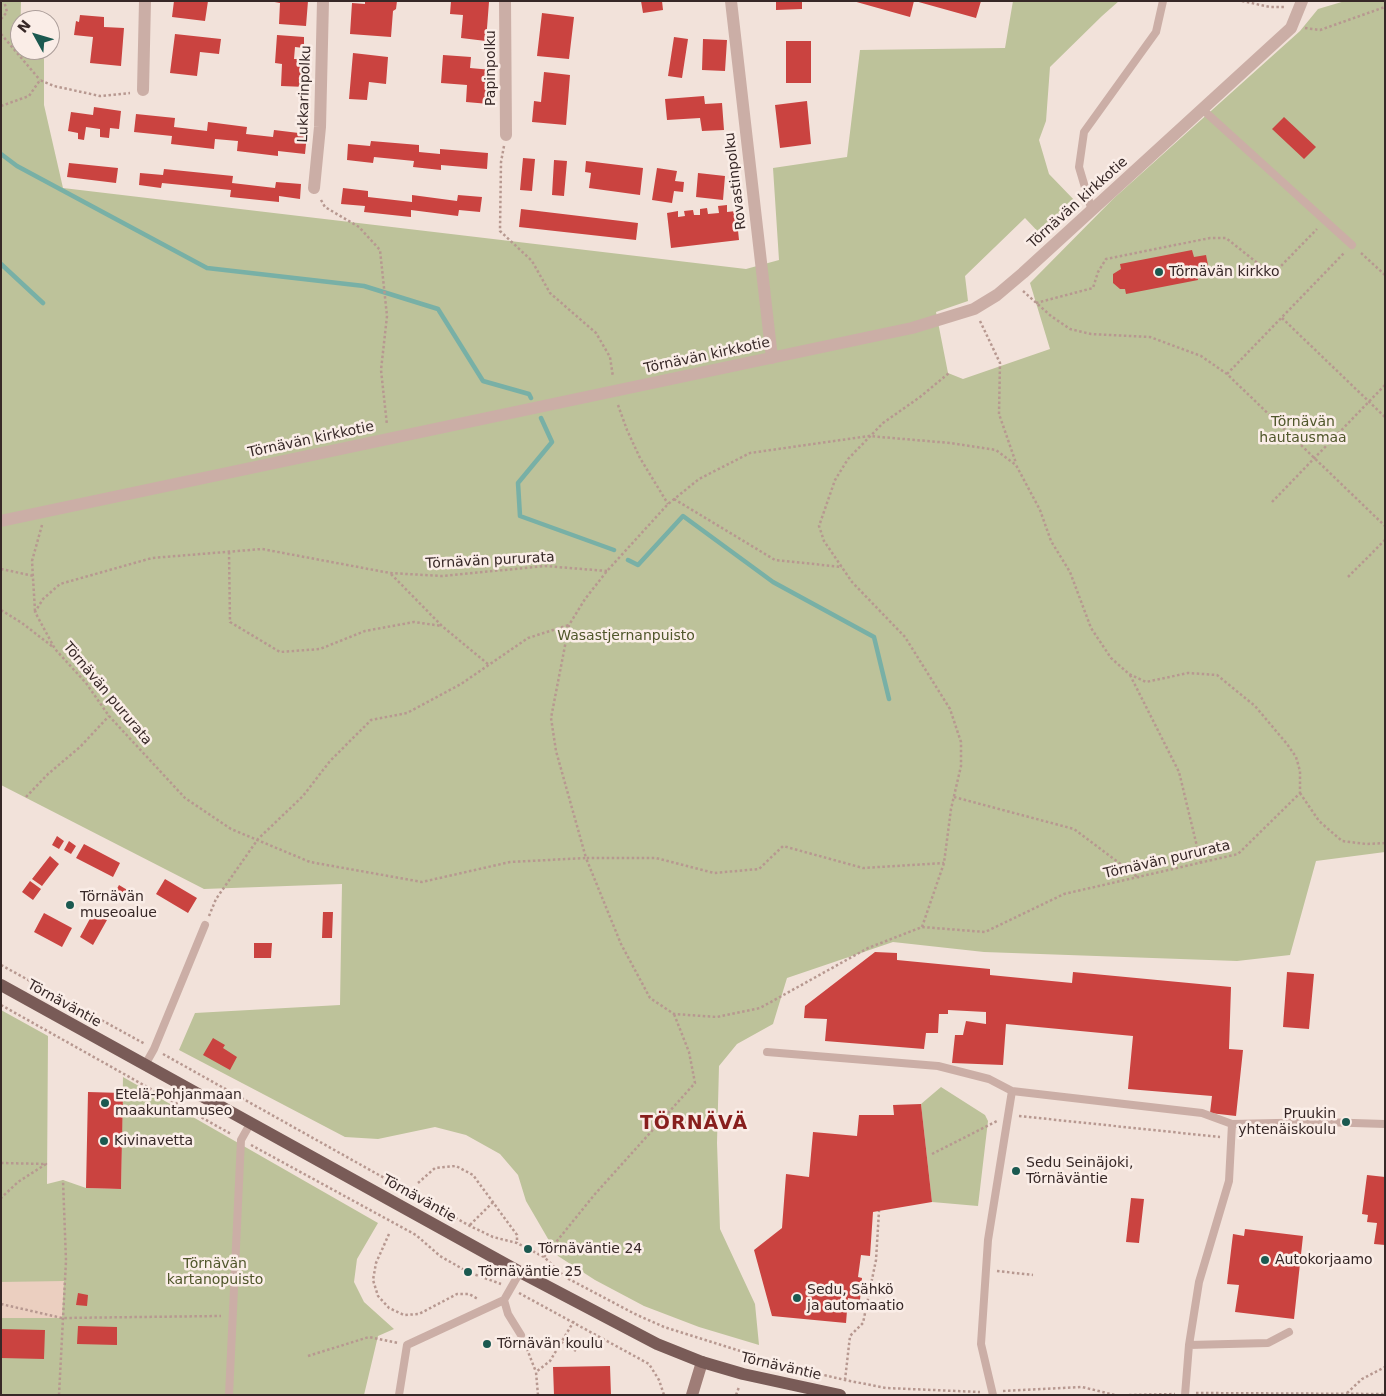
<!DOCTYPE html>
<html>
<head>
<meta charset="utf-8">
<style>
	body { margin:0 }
	#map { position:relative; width:1386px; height:1396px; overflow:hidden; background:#f2e2da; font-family:"DejaVu Sans",sans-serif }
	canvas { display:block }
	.frame { position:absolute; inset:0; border:2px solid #372827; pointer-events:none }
	.north { position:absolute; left:10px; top:10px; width:50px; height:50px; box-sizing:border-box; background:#faede7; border:1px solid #ac9e9a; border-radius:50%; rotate:309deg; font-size:14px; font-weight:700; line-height:20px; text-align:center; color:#372827 }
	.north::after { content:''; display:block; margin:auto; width:18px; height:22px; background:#1b5950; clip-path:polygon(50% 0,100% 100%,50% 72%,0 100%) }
</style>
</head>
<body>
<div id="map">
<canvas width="1386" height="1396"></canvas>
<div class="frame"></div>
<div class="north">N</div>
</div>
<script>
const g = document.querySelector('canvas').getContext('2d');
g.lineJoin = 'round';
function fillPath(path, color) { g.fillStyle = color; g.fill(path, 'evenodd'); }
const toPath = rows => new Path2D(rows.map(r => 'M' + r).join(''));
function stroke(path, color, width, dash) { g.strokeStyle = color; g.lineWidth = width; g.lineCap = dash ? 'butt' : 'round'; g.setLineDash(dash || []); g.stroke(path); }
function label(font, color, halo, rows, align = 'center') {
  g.font = font + ' "DejaVu Sans",sans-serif'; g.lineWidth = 5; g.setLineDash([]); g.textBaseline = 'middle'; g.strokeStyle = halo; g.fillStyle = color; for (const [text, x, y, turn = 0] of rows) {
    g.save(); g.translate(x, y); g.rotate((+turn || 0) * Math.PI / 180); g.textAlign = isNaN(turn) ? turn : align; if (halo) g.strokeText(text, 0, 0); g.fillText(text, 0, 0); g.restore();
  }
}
fillPath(toPath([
	[1,1,21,1,20,50,37,50,44,59,44,105,63,188,746,269,779,260,773,168,847,157,860,50,1005,48,1013,1,1119,1,1102,16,1050,67,1046,121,1039,140,1049,174,1078,204,1044,238,1025,218,965,276,968,301,936,312,948,373,963,379,1050,349,1030,283,1113,199,1300,31,1318,9,1345,1,1385,1,1385,852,1316,861,1290,955,1237,961,984,952,893,942,787,978,773,1024,737,1044,719,1066,717,1143,720,1229,755,1304,759,1345,699,1327,644,1306,595,1280,558,1256,526,1201,518,1175,500,1154,466,1135,435,1127,378,1139,345,1137,179,1050,195,1013,340,1005,342,884,204,889,1,785],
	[1,1010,48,1036,47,1184,63,1180,86,1188,121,1189,123,1077,378,1223,357,1259,354,1282,364,1302,394,1329,378,1336,364,1395,1,1395],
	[941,1087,985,1115,988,1121,978,1206,932,1202,921,1104]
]), '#bdc29a');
fillPath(toPath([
	[64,1281,62,1318,1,1318,1,1282]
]), '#ebcfc0');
stroke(toPath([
	[1,154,17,166,207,268,364,286,438,309,483,381,529,394,531,398],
	[1,264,43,303],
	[541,418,552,442,518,483,520,516,614,550],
	[628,560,638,565,683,516,773,582,874,637,889,699]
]), '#78b0a6', 4.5);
fillPath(toPath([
	[174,1,208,1,205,21,172,17],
	[269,1,308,1,306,26,279,24,280,3],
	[365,1,397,1,396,9,393,11,391,37,350,34,352,3,365,4],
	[451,1,489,2,486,41,461,38,463,15,450,14],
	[641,1,662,1,663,10,643,13],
	[776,1,802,1,802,9,776,10],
	[853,1,914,1,910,17],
	[915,1,981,1,976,18],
	[542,13,574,17,569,59,537,56],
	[80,15,104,17,104,27,124,28,121,66,90,63,93,37,74,35,76,21,79,22],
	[175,34,221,39,219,54,200,52,197,76,170,73],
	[277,35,304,37,304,48,295,47,294,59,308,59,306,87,281,86,282,64,275,63],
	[674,37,688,39,682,78,668,76],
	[703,39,727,40,725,71,702,70],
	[786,41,811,41,811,83,786,83],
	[353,53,388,57,386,84,369,82,367,100,349,99],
	[443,55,471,57,470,68,492,70,489,104,466,102,467,85,441,83],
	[544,72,570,75,566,125,532,122,534,101,541,102],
	[704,96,705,104,722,103,724,130,702,131,700,118,667,120,665,99],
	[807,101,811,144,780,148,775,105],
	[94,107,121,111,119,129,110,128,109,138,100,137,100,129,86,127,84,140,78,139,78,133,68,131,71,112,93,115],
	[136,114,175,118,174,127,207,131,208,122,247,127,246,134,273,137,274,130,307,134,305,154,278,151,278,156,237,151,238,141,215,139,214,149,171,144,172,136,134,132],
	[1284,117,1316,147,1304,159,1272,129],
	[371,141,419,145,419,152,440,154,440,149,488,153,487,169,441,165,441,170,413,167,414,161,374,157,373,163,347,160,348,144,370,146],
	[523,158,535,159,532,191,520,190],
	[554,160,567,161,564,196,552,195],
	[586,161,643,168,640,195,589,188,591,173,585,172],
	[69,163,118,168,116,183,67,177],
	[657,168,677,171,675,181,684,182,683,192,674,191,672,203,652,200],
	[164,169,233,176,232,183,275,188,276,182,301,184,300,199,279,196,279,202,230,197,231,190,162,183,161,188,139,185,140,173,163,175],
	[698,173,725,176,723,200,696,197],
	[343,188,368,191,368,197,412,202,412,195,457,201,458,195,482,197,480,212,459,210,458,216,411,210,411,217,364,212,365,206,341,204],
	[727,205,727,212,736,211,739,240,671,248,667,213,678,211,678,217,685,216,684,211,693,210,694,215,700,215,700,209,707,208,708,214,719,213,718,206],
	[521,209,638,223,636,240,519,227],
	[1192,250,1194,257,1206,255,1209,270,1197,273,1198,280,1126,294,1125,289,1120,289,1113,283,1113,274,1121,269,1120,264],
	[57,836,64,841,59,849,52,845],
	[69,841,76,846,71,854,64,850],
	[84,844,120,863,113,877,76,858],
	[50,856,59,864,42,886,32,879],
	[165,879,197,898,188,913,156,894],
	[30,881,41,889,33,900,22,892],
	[119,885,129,891,122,902,113,896],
	[323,912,333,912,332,938,322,938],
	[44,913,72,928,62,947,34,932],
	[93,913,107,920,93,945,80,937],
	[254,943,272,943,271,958,254,958],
	[875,952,897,953,897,960,990,969,990,975,1072,983,1073,972,1231,987,1229,1049,1243,1050,1236,1116,1210,1113,1212,1096,1128,1089,1133,1036,1006,1024,1003,1065,952,1063,955,1035,963,1035,966,1021,986,1024,986,1012,948,1010,948,1014,939,1014,938,1033,926,1033,924,1049,825,1041,827,1019,804,1018,805,1006],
	[1287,972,1314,974,1309,1029,1283,1027],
	[213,1038,225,1045,223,1048,237,1057,230,1070,203,1055],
	[88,1092,123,1093,121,1189,86,1188],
	[921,1104,932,1202,873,1212,870,1256,861,1255,858,1277,862,1278,860,1300,848,1298,846,1323,772,1316,754,1250,782,1228,786,1174,809,1177,813,1132,857,1136,859,1115,894,1115,893,1105],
	[1367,1175,1385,1177,1385,1245,1374,1244,1377,1223,1367,1222,1368,1215,1362,1214],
	[1131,1198,1144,1199,1139,1243,1126,1242],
	[1245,1229,1303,1236,1294,1319,1235,1312,1239,1285,1227,1284,1233,1234,1244,1236],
	[78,1293,88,1295,87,1306,76,1305],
	[78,1326,117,1327,117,1345,77,1344],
	[1,1329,45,1330,44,1359,1,1358],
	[610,1366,611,1395,554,1395,553,1367]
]), '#ca4340');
stroke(toPath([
	[1242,1,1270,7,1285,7],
	[1,19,7,12,4,1],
	[1305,28,1320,30,1385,7],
	[1,34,40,80],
	[1,106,29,96,40,80,54,86,100,96,130,93],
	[504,146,501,162,500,231,532,261,550,293,596,333,610,357,613,377],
	[321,200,325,207,359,227,380,250,387,316,381,370,387,425],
	[1361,253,1385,275],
	[1023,291,1051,316,1070,329,1091,334,1150,337,1201,356,1227,374,1385,526],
	[1036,303,1093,288,1098,272,1106,259,1210,238,1226,238,1265,269,1279,268,1317,229],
	[1282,318,1385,417],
	[980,321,1000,363,999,414,1016,463],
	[1227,374,1344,253],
	[618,405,627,430,640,458,668,504],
	[674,499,775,560,842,567],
	[1272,502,1385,385],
	[229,552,230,622,280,652,320,649,365,631,414,622,442,626],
	[1,569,34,576],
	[607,571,545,566,442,576,390,573,262,549,152,558,60,584,43,599,35,612,55,649,86,683,109,716,185,798,231,829,310,862,422,882,510,862,586,858,621,944,650,998,674,1014,717,1017,760,1008,868,948,922,927,985,932,1064,894,1238,854,1300,793,1300,771,1296,757,1287,744,1255,706,1217,675,1188,673,1146,682,1129,674,1111,658,1091,628,1070,572,1051,541,1040,510,1016,465,996,450,950,443,869,436,750,453,699,479,668,504,607,571,585,599,569,625,551,718,556,751,586,858,656,858,714,873,759,869,783,846,863,868,944,863],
	[391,574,442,626,489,665],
	[1348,577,1385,540],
	[1,610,22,623,53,647],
	[35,611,32,561,42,525],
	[1130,675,1179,772,1201,863],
	[1300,793,1319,821,1342,841,1366,844,1385,843],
	[26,797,48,774,80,747,109,716],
	[954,797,1074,829,1139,878],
	[209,916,216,899,258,839,303,796,330,761,371,720,407,713,461,684,528,638,569,625],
	[922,927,944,863,951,809,961,766,961,742,950,709,905,637,852,582,824,541,819,526,835,480,848,459,883,423,920,397,949,373],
	[1,965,145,1044],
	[1,1005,231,1134],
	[163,1054,470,1226,493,1237,517,1243,544,1257,565,1277,635,1314,664,1327,794,1368,845,1380,886,1388,980,1392],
	[1019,1116,1220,1137],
	[251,1145,416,1235,440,1256,468,1272,501,1284],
	[932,1154,997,1121],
	[1,1163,46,1164,18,1182,1,1198],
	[418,1183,435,1168,456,1166,473,1175,517,1235,517,1243],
	[470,1225,494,1201],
	[389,1234,376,1263,373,1280,378,1296,389,1308,404,1315,419,1314,457,1294,469,1294,478,1299],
	[544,1257,595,1194,695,1083,689,1052,674,1014],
	[997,1271,1033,1275],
	[519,1293,649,1364,659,1380,664,1395],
	[1,1304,62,1318,221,1316],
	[561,1342,576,1351],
	[525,1344,536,1372],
	[308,1356,369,1337,398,1343],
	[845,1380,850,1336,863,1323,876,1260,879,1211],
	[1003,1391,1082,1387,1115,1395],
	[1196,1393,1385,1394],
	[1347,1393,1362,1379,1385,1367],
	[59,1395,66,1261,63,1180],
	[538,1395,536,1372,550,1361,574,1321],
	[736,1395,739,1387],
	[1129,1395,1175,1394]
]), '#b79890', 2.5, [2.5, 2.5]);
stroke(toPath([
	[1202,109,1352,245],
	[1092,211,1079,167,1084,132,1156,32,1163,1],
	[767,1052,938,1066,989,1079,1012,1091],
	[145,1065,154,1049,205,925],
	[504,1300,508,1314,521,1335],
	[1189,1345,1268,1343,1289,1332],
	[229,1395,241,1140,250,1124],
	[399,1395,407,1345,504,1300,520,1272],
	[993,1395,981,1344,988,1240,1012,1091,1202,1113,1232,1124,1322,1122,1385,1124],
	[1185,1395,1189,1345,1199,1282,1229,1181,1232,1124]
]), '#cbaea6', 8);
stroke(toPath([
	[505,1,506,135],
	[731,1,772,358],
	[143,90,145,1],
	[314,188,320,127,323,1],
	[1,521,912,328,974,309,997,295,1023,273,1291,28,1302,1]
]), '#cbaea6', 12);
stroke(toPath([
	[692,1395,702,1362]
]), '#9f7d77', 12);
stroke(toPath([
	[1,985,520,1272,657,1344,702,1362,743,1374,840,1395]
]), '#795b57', 12);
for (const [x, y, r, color] of [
	[1159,272,5,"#1b5950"],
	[70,905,5,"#1b5950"],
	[105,1103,5,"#1b5950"],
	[1346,1122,5,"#1b5950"],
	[104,1141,5,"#1b5950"],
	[1016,1171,5,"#1b5950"],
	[528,1249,5,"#1b5950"],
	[1265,1260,5,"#1b5950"],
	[468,1272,5,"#1b5950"],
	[797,1298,5,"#1b5950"],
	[487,1344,5,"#1b5950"]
]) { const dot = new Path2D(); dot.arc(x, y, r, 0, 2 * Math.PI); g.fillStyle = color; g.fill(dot); stroke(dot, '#faede7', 2); }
label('14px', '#372827', '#faede7', [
	["Papinpolku",491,68,-90],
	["Lukkarinpolku",305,94,-88],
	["Rovastinpolku",736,181,-97],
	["Törnävän kirkkotie",1078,203,-42],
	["Törnävän kirkkotie",707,356,-12],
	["Törnävän kirkkotie",311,440,-12],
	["Törnävän pururata",490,561,-3],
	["Törnävän pururata",107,694,50],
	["Törnävän pururata",1167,860,-13],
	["Törnäväntie",64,1004,29],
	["Törnäväntie",419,1199,29],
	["Törnäväntie",781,1367,13]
]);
label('14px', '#372827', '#faede7', [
	["Törnävän kirkko",1169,272],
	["Törnävän",80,897],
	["museoalue",80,913],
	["Etelä-Pohjanmaan",115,1095],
	["maakuntamuseo",115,1111],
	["Pruukin",1336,1114,"right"],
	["yhtenäiskoulu",1336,1130,"right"],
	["Kivinavetta",114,1141],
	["Sedu Seinäjoki,",1026,1163],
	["Törnäväntie",1026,1179],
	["Törnäväntie 24",538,1249],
	["Autokorjaamo",1275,1260],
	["Törnäväntie 25",478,1272],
	["Sedu, Sähkö",807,1290],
	["ja automaatio",807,1306],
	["Törnävän koulu",497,1344]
], 'left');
label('14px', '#4f562a', '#faede7', [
	["Törnävän",1303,422],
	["hautausmaa",1303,438],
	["Wasastjernanpuisto",626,636],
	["Törnävän",215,1264],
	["kartanopuisto",215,1280]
]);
g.letterSpacing = '1px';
label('bold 19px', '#881f1d', '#faede7', [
	["TÖRNÄVÄ",694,1124]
]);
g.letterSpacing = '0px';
</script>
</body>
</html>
